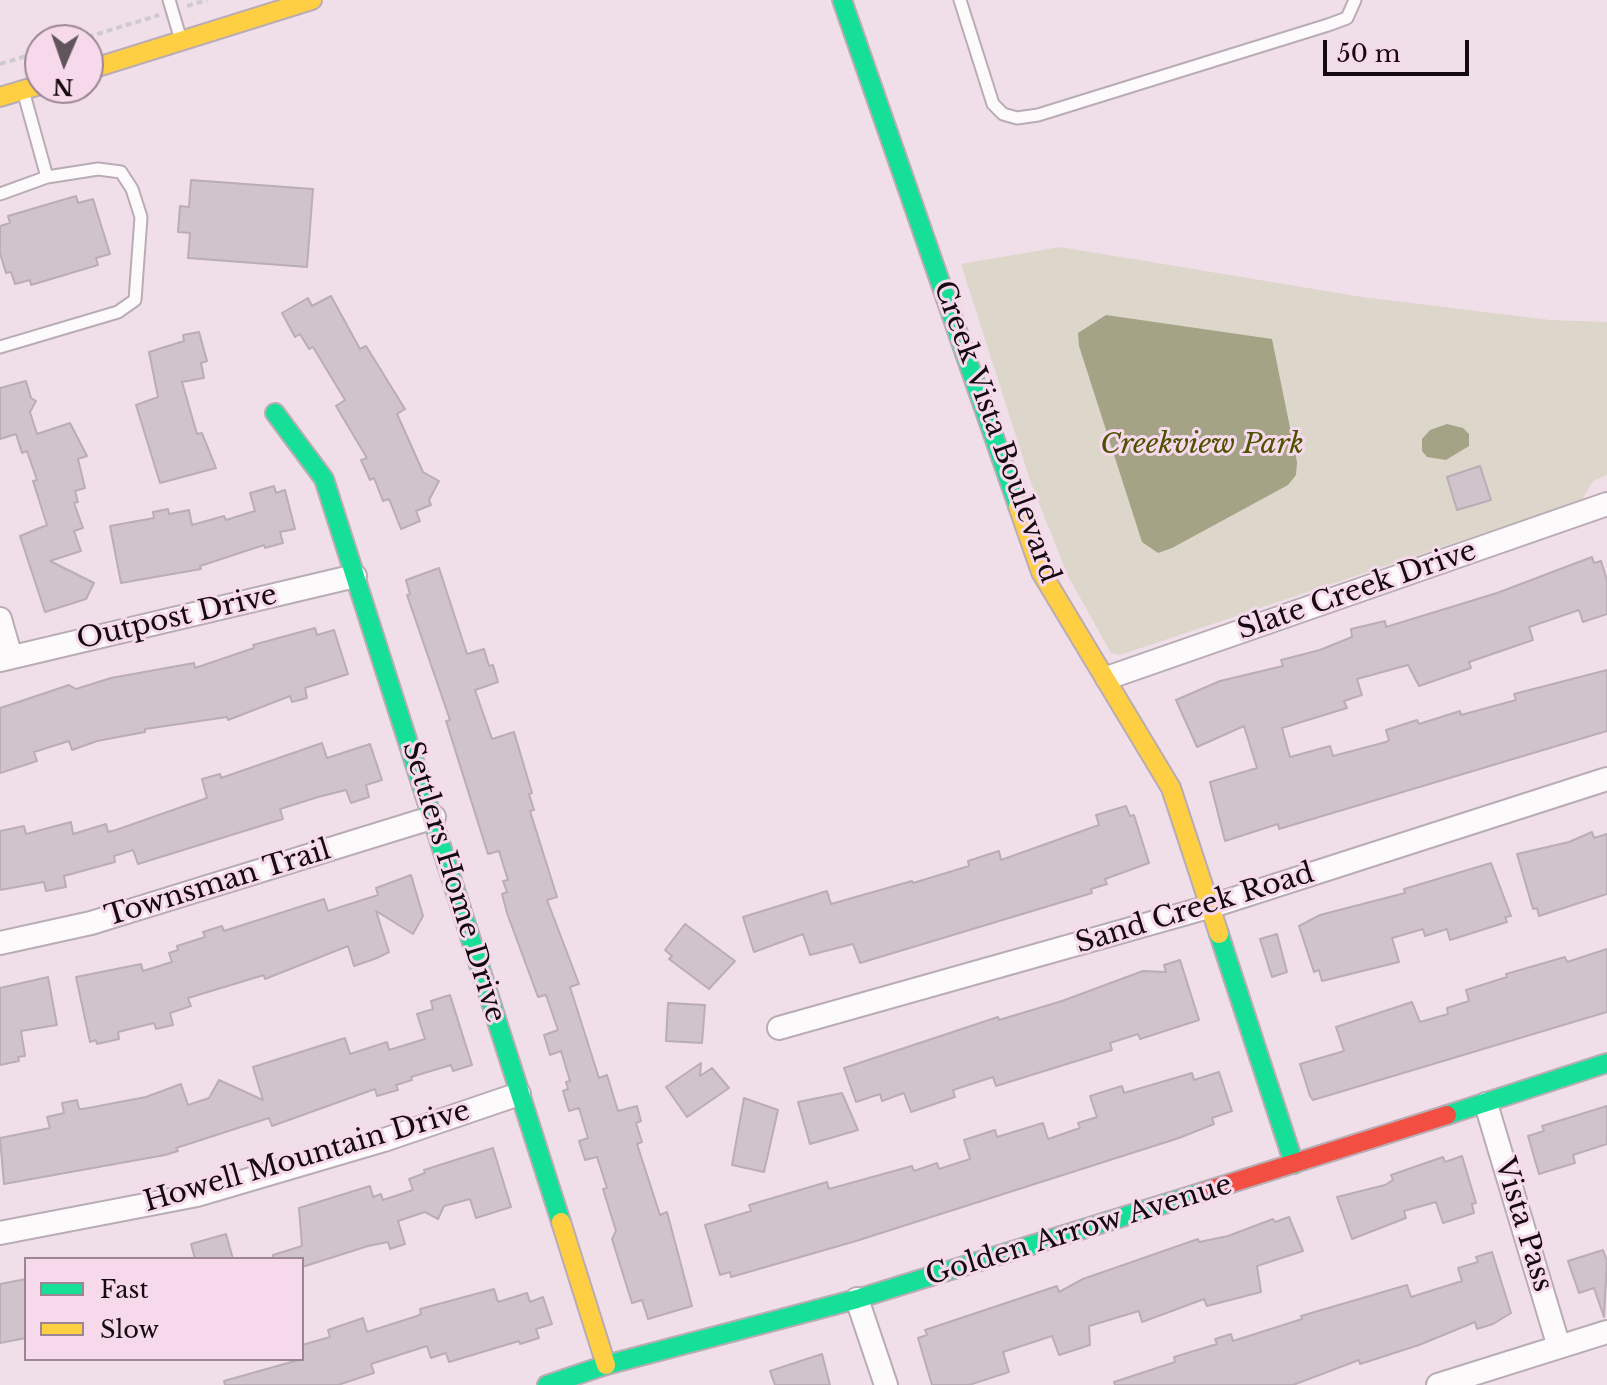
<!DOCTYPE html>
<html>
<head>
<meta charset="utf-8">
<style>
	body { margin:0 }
	#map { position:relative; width:1607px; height:1385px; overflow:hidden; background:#f0dfe9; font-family:"Libre Baskerville",serif }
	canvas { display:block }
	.legend { position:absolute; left:24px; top:1257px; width:280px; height:104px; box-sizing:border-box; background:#f6d9ea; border:2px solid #9c8693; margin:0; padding:10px 14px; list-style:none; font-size:24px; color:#140a10 }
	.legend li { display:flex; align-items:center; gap:16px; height:40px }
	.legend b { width:40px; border:2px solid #9c8693 }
	.north { position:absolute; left:24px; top:24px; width:80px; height:80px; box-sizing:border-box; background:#f6d9ea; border:2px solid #9c8693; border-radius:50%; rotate:182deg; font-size:22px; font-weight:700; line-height:32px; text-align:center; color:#140a10 }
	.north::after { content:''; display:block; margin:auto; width:28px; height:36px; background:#61555c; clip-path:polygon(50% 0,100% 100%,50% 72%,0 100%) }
	.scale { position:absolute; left:1323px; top:40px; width:146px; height:36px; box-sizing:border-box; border:4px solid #140a10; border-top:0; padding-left:10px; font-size:24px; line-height:28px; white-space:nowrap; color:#140a10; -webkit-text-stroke:6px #f6d9ea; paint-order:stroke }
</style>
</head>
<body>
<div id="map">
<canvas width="1607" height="1385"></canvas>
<ul class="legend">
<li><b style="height:10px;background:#16e098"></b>Fast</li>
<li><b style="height:10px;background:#ffcf43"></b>Slow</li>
</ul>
<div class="north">N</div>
<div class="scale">50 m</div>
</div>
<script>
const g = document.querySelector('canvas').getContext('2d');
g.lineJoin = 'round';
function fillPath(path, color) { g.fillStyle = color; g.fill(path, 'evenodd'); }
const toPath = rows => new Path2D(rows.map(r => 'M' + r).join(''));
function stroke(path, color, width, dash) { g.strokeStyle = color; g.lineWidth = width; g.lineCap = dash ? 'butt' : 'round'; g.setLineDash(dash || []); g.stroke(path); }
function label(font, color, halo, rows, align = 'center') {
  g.font = font + ' "Libre Baskerville",serif'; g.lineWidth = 6; g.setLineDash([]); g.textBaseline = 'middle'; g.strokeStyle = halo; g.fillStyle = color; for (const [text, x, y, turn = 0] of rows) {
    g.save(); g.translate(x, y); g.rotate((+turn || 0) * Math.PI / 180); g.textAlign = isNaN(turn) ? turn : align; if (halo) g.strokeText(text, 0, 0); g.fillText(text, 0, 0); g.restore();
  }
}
fillPath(toPath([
	[1060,247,1362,297,1550,320,1607,322,1607,475,1593,481,1582,500,1120,655,1111,653,1068,576,1030,480,961,264]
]), '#dcd6cb');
fillPath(toPath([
	[1106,315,1272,339,1297,462,1296,475,1288,485,1172,548,1158,553,1142,542,1079,346,1078,333],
	[1447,424,1463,428,1469,434,1469,446,1446,460,1427,457,1422,451,1422,439,1430,430]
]), '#a5a386');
const building = toPath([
	[191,180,313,189,307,267,188,258,190,233,178,232,180,206,189,207,191,180],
	[76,196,78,203,93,199,110,254,96,258,98,265,31,285,30,280,15,284,11,272,6,273,0,253,0,226,10,223,8,216,76,196],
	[331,296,360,349,366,346,405,409,397,414,423,472,439,481,429,500,431,505,416,511,420,521,401,529,389,499,383,501,374,478,370,480,361,460,367,458,336,406,345,400,313,347,309,349,300,334,295,337,282,313,308,298,312,306,331,296],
	[199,332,207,361,201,363,204,378,182,382,197,434,202,433,216,468,160,483,136,405,158,397,149,352,184,341,183,335,199,332],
	[26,381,31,398,36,401,30,412,37,434,70,423,87,456,78,459,85,488,75,491,78,502,74,503,83,528,74,531,81,551,50,561,94,583,86,599,45,612,20,536,47,525,33,481,37,480,27,451,22,453,16,434,0,439,0,388,26,381],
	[1480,466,1491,500,1457,510,1447,477,1480,466],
	[274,486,276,493,285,490,295,529,280,532,283,543,265,548,264,545,200,566,201,569,121,583,110,526,154,518,153,512,168,509,169,514,189,510,192,525,224,516,226,520,255,511,250,493,274,486],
	[1592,557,1594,563,1601,561,1607,580,1607,614,1583,622,1579,610,1529,627,1533,640,1469,662,1471,668,1419,686,1408,665,1357,679,1362,695,1344,701,1347,708,1282,728,1290,757,1330,746,1333,756,1386,742,1389,740,1386,730,1417,720,1419,724,1460,711,1461,715,1516,700,1514,694,1607,670,1607,731,1279,829,1278,824,1225,841,1210,782,1257,768,1244,726,1197,747,1176,700,1220,681,1283,666,1281,660,1320,650,1352,637,1351,629,1385,621,1386,627,1497,593,1592,557],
	[439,568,467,654,484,649,489,666,493,665,498,682,475,690,492,739,514,732,532,793,529,794,534,810,530,811,557,897,547,900,579,984,570,987,599,1078,607,1075,618,1111,637,1106,641,1121,636,1123,642,1142,637,1144,660,1215,667,1212,692,1306,648,1319,642,1300,632,1303,612,1239,616,1231,603,1189,607,1188,597,1157,585,1160,579,1141,588,1138,579,1108,569,1111,563,1091,568,1089,566,1082,570,1081,561,1051,550,1055,544,1035,558,1030,546,995,538,997,507,913,502,894,507,892,503,881,508,880,499,851,488,854,446,721,450,720,407,595,410,594,406,580,439,568],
	[315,628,317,635,334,630,348,674,305,688,307,698,292,702,290,696,228,720,227,717,145,729,145,732,97,741,72,750,69,741,34,752,37,761,0,773,0,708,69,685,76,689,111,678,194,663,195,668,254,648,253,645,315,628],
	[322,743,327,758,370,744,382,780,366,785,369,797,351,803,346,790,318,797,280,809,283,819,138,864,133,850,114,856,115,862,64,876,66,887,46,891,44,882,0,890,0,831,24,826,26,834,71,822,73,834,106,824,108,832,116,830,207,798,202,779,220,774,221,778,322,743],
	[1126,806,1130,816,1134,815,1149,863,1105,879,1107,884,1091,889,1092,893,860,963,853,944,810,955,803,934,754,952,743,917,827,891,831,904,912,881,913,883,969,866,968,861,999,851,1001,860,1099,825,1096,815,1126,806],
	[1592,832,1594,838,1607,834,1607,894,1539,916,1537,908,1533,909,1517,854,1569,842,1592,832],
	[1491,863,1511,916,1505,917,1507,922,1450,940,1447,929,1425,936,1423,929,1392,938,1399,962,1322,981,1319,970,1314,972,1299,926,1320,915,1405,893,1404,889,1491,863],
	[411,875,423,916,413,934,376,911,389,952,377,958,354,966,348,946,265,979,264,975,188,998,191,1006,170,1013,173,1025,156,1029,154,1023,118,1032,119,1039,97,1044,96,1040,90,1042,76,977,141,964,143,971,172,962,169,953,178,950,177,946,205,937,203,932,222,926,224,931,324,899,328,911,378,895,376,888,411,875],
	[685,924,735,961,709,989,669,959,672,956,665,950,685,924],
	[1277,934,1287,972,1272,977,1260,939,1277,934],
	[1607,949,1607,1012,1313,1100,1310,1096,1300,1064,1344,1051,1336,1027,1412,1002,1420,1022,1448,1014,1447,1008,1469,1001,1466,990,1507,977,1506,974,1565,957,1567,962,1607,949],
	[1180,960,1199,1020,1140,1039,1138,1034,1110,1043,1112,1050,996,1086,993,1077,953,1090,955,1097,911,1112,904,1093,882,1101,880,1094,856,1102,844,1068,998,1017,999,1020,1062,1001,1143,971,1166,972,1164,965,1180,960],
	[48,977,57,1025,21,1031,25,1056,18,1057,19,1061,0,1065,0,988,48,977],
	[450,995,472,1065,453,1071,451,1065,411,1077,412,1080,396,1085,398,1090,377,1096,375,1089,272,1126,269,1118,176,1148,178,1151,165,1155,4,1184,0,1138,50,1128,47,1117,64,1113,62,1103,77,1100,79,1109,83,1109,146,1097,181,1084,188,1105,209,1098,219,1080,263,1100,253,1067,345,1038,350,1054,387,1042,389,1050,425,1039,417,1014,433,1009,431,1001,450,995],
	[668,1003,705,1005,702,1043,666,1041,668,1003],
	[701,1063,700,1076,712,1068,729,1088,687,1117,666,1087,701,1063],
	[1219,1072,1232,1111,1212,1118,1214,1124,1179,1138,856,1241,731,1277,730,1272,720,1275,705,1225,751,1211,749,1205,827,1182,829,1189,912,1166,914,1171,937,1163,939,1169,970,1159,964,1140,995,1130,997,1137,1043,1123,1048,1139,1080,1128,1078,1123,1097,1117,1090,1096,1122,1086,1124,1093,1192,1073,1194,1080,1219,1072],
	[842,1093,858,1130,810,1144,798,1102,842,1093],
	[744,1098,778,1110,764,1172,732,1165,744,1098],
	[1607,1106,1607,1144,1573,1155,1575,1163,1539,1174,1528,1136,1544,1131,1542,1126,1607,1106],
	[493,1148,511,1207,476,1218,470,1199,444,1206,438,1219,425,1212,398,1221,405,1244,390,1249,388,1242,368,1246,302,1267,302,1259,273,1259,273,1255,302,1246,299,1208,370,1186,373,1197,381,1194,383,1200,413,1190,409,1179,425,1173,424,1170,493,1148],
	[1462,1156,1476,1203,1472,1204,1474,1213,1443,1223,1436,1202,1404,1211,1406,1218,1352,1239,1337,1197,1385,1185,1393,1180,1391,1175,1443,1157,1445,1162,1462,1156],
	[1289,1217,1303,1251,1257,1266,1261,1292,1207,1306,1204,1299,1142,1322,1139,1311,1089,1326,1090,1345,1059,1355,1052,1336,1003,1352,1009,1372,969,1385,932,1385,918,1338,927,1335,925,1330,1057,1286,1059,1292,1083,1279,1198,1239,1199,1242,1228,1236,1273,1219,1275,1222,1289,1217],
	[226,1234,233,1259,195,1259,191,1244,226,1234],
	[1603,1250,1607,1261,1604,1317,1594,1288,1579,1293,1568,1261,1603,1250],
	[1492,1252,1511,1313,1493,1324,1477,1329,1475,1322,1419,1345,1360,1364,1359,1360,1293,1385,1115,1385,1114,1382,1175,1362,1174,1357,1217,1344,1215,1339,1231,1334,1233,1341,1302,1319,1301,1316,1407,1285,1411,1297,1462,1281,1458,1268,1478,1262,1476,1257,1492,1252],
	[26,1279,26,1338,0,1343,0,1284,26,1279],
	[494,1289,498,1302,527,1293,530,1302,543,1297,552,1324,536,1329,539,1338,520,1344,519,1341,449,1362,446,1353,431,1358,427,1346,371,1364,374,1373,338,1385,225,1385,224,1381,302,1359,302,1345,330,1337,328,1330,363,1318,367,1332,417,1316,421,1314,420,1309,494,1289],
	[822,1354,830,1385,775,1385,770,1371,822,1354]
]);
fillPath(building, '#d0c3cb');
stroke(building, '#baadb5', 2);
const lane = toPath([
	[169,0,181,40],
	[960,0,993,104,1003,114,1017,118,1038,115,1328,25,1347,18,1355,0],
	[24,94,47,177],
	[0,194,47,177,98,169,121,172,132,189,141,217,135,300,118,312,0,347]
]);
const street = toPath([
	[0,619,11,657],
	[0,660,355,576],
	[1107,678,1607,504],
	[0,943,91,923,434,817],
	[779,1028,1212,906,1607,779],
	[1486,1104,1559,1347],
	[0,1233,197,1195,384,1140,519,1094],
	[857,1299,886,1385],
	[1438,1385,1607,1332]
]);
const fast = toPath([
	[842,0,1018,506],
	[275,413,324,479,561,1222],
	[1219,934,1294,1164],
	[1447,1115,1607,1063],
	[547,1385,606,1365,857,1299,1203,1192]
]);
const slow = toPath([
	[88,70,312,0],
	[0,97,40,85],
	[1018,506,1041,572,1171,788,1219,934],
	[561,1222,606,1365]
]);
const jam = toPath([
	[1203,1192,1447,1115]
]);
stroke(lane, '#b9acb4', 15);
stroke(street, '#b9acb4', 26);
stroke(fast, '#b9acb4', 22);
stroke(slow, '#b9acb4', 22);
stroke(jam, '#b9acb4', 22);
stroke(toPath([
	[187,6,207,0],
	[78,40,159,15],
	[0,64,40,52]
]), '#cfcacd', 4, [6, 4]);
stroke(lane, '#fdfafc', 11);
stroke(street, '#fdfafc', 22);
stroke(fast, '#16e098', 18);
stroke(slow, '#ffcf43', 18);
stroke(jam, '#f24e42', 18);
label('28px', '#140a10', '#f6d9ea', [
	["Creek Vista Boulevard",996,432,70],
	["Slate Creek Drive",1357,591,-19],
	["Outpost Drive",177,618,-13],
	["Settlers Home Drive",453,882,73],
	["Townsman Trail",218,884,-17],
	["Sand Creek Road",1195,909,-17],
	["Howell Mountain Drive",307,1157,-16],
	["Vista Pass",1523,1225,73],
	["Golden Arrow Avenue",1079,1231,-17]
]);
label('italic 28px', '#4e5100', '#f6d9ea', [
	["Creekview Park",1202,445]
]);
</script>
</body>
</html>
